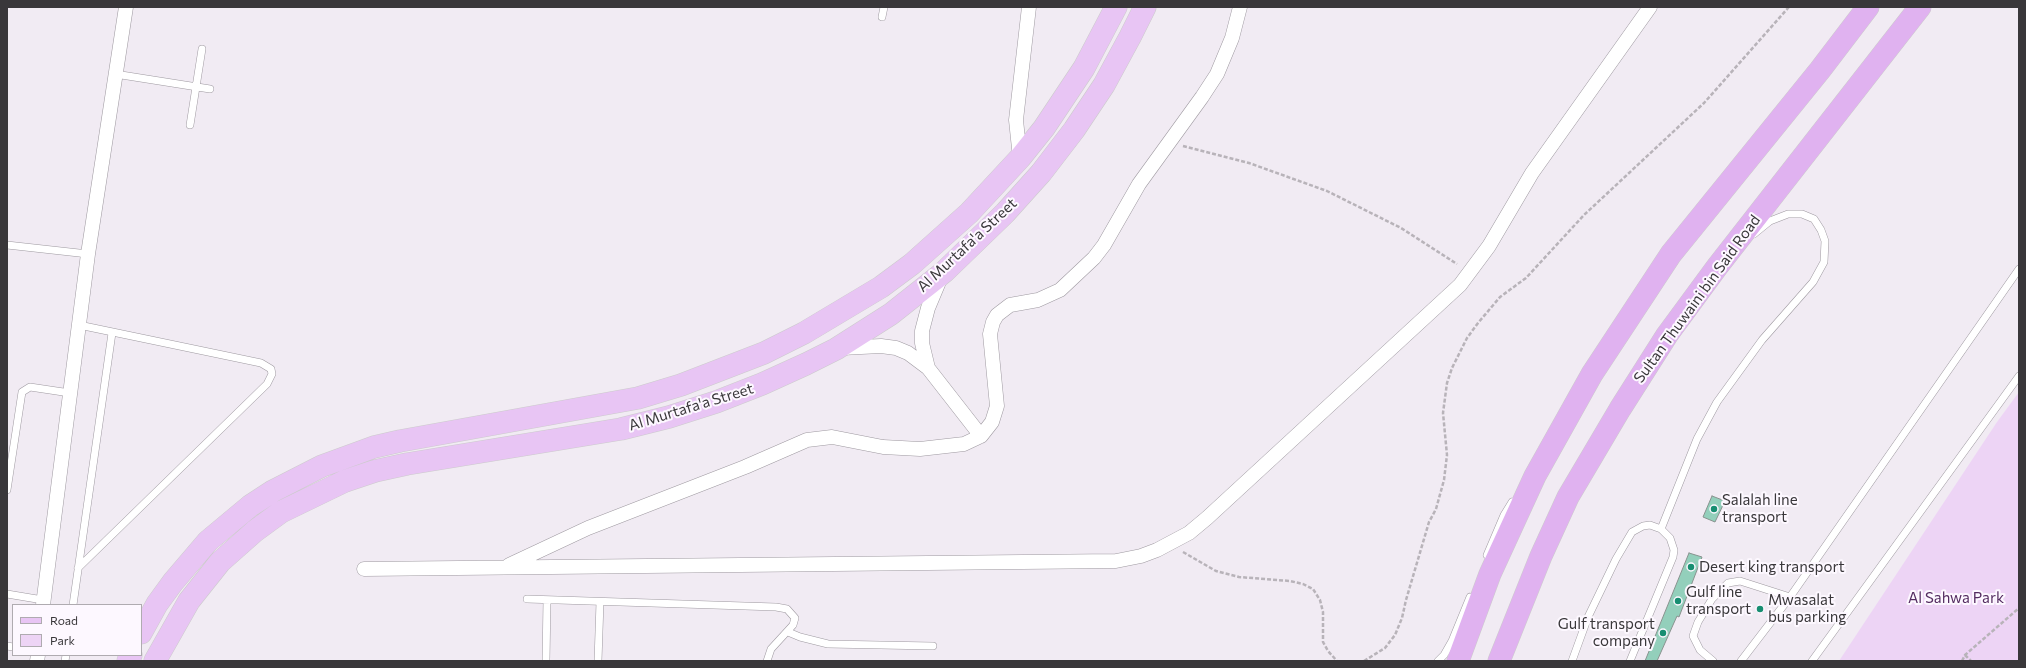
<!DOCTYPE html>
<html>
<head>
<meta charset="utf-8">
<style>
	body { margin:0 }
	#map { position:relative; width:2026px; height:668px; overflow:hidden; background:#f1ebf3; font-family:Commissioner,sans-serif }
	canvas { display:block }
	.frame { position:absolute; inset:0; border:8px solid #39373a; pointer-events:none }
	.legend { position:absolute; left:12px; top:604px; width:130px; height:52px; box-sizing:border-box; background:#fdf8ff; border:1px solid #afabb0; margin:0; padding:5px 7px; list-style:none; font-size:12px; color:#39373a }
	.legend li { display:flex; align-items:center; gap:8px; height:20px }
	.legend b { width:20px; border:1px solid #afabb0 }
</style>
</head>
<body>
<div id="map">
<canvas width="2026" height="668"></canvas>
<div class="frame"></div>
<ul class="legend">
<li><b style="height:5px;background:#e8c5f4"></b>Road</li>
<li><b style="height:11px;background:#edd4f5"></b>Park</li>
</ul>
</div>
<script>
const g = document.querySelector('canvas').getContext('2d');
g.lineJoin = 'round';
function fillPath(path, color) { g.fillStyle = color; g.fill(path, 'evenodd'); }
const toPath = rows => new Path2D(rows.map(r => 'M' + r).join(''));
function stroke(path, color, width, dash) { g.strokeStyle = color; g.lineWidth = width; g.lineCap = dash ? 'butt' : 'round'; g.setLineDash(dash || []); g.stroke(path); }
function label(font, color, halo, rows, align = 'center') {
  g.font = font + ' Commissioner,sans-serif'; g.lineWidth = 4; g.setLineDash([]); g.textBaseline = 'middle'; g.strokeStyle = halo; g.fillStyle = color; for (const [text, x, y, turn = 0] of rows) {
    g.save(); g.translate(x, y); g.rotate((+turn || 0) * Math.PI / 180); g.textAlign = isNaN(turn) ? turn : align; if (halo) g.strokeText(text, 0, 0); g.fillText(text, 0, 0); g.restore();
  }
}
fillPath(toPath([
	[2019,392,2019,661,1839,661,1997,422]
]), '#edd4f5');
const building = toPath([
	[1712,496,1725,501,1715,522,1703,517,1712,496],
	[1689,553,1702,557,1679,617,1677,616,1657,661,1645,661,1689,553]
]);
fillPath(building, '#93cfbb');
stroke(building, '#88928e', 1);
const service = toPath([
	[882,17,884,7],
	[115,74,210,89],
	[190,125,202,49],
	[7,245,88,254],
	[7,490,22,392,30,387,70,393],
	[1661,529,1697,439,1717,402,1762,340,1813,282,1824,262,1825,241,1821,230,1814,219,1802,214,1788,214,1770,221,1754,234],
	[1487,555,1504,515,1512,502],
	[78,568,267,384,272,374,271,369,261,363,79,325],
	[7,594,43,600],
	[527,599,776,607,787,609,795,618,793,625,771,649,767,661],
	[73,605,112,333],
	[788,632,800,637,828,644,933,646],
	[7,646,13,647],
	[65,661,66,655],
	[546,661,547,600],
	[598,661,600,602],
	[1438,661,1444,655,1452,641,1470,597],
	[1572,661,1588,617,1616,559,1632,532,1643,526,1650,525,1661,529,1670,538,1674,550,1673,557,1630,661],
	[1713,661,1700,650,1693,636,1698,622,1712,599,1728,583,1740,581,1790,597],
	[1741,661,1790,597,2019,269],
	[1812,661,2019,376]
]);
const minor = toPath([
	[1020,158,1016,120,1029,7],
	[841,348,881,346,896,348,908,353,928,368,981,436],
	[928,368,922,343,922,331,928,308,941,277],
	[509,565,588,528,745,467,807,440,832,437,883,447,920,449,964,444,981,436,992,422,997,406,990,334,993,322,997,315,1010,305,1038,300,1060,290,1094,258,1104,245,1139,184,1202,97,1217,74,1232,38,1240,7],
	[364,569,1116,561,1141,556,1157,550,1189,533,1207,518,1460,285,1489,246,1532,173,1650,7],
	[43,605,88,254,126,7],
	[37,661,38,655]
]);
const primary = toPath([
	[141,633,157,604,173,582,208,541,250,506,273,491,322,466,374,447,400,441,638,398,681,385,764,353,804,333,881,287,912,264,969,213,1020,158,1044,128,1084,68,1116,7],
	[128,661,131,655],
	[155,661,189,601,220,562,255,531,281,512,345,481,375,471,407,464,621,429,669,417,716,402,762,384,806,364,836,349,891,314,944,272,1005,213,1041,173,1074,130,1104,85,1130,37,1145,7]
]);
const trunk = toPath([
	[1458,661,1490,574,1535,476,1592,374,1671,254,1820,70,1868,7],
	[1499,661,1541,556,1568,497,1620,409,1667,335,1717,267,1920,7]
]);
stroke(service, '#9e99a0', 8);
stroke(minor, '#9e99a0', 15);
stroke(primary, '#cccbcc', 23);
stroke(trunk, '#cccbcc', 23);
stroke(toPath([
	[1183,146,1249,163,1327,191,1401,228,1457,264],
	[1183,552,1216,571,1239,577,1290,581,1303,584,1313,589,1320,600,1323,612,1323,642,1328,651,1337,661],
	[1965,655,1971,661],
	[1364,661,1385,648,1395,635,1402,618,1406,600,1429,522,1436,509,1444,480,1447,455,1443,413,1447,383,1452,368,1467,338,1478,323,1500,297,1526,278,1584,215,1704,103,1789,7],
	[1962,661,1965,655,2019,608]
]), '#b8b3b9', 2.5, [4, 2]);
stroke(service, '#fff', 7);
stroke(minor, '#fff', 14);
stroke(primary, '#e8c5f4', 22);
stroke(trunk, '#e0b2f0', 22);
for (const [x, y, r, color] of [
	[1714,509,4,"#178e71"],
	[1691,567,4,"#178e71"],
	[1678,601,4,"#178e71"],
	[1760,609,4,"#178e71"],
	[1663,633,4,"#178e71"]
]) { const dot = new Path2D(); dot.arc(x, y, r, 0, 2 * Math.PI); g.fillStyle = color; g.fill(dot); stroke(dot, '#fdf8ff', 1.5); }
label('15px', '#39373a', '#fdf8ff', [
	["Al Murtafa'a Street",967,245,-43],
	["Sultan Thuwaini bin Said Road",1697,299,-54],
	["Al Murtafa'a Street",691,407,-17]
]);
label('15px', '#39373a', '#fdf8ff', [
	["Salalah line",1722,500],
	["transport",1722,517],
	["Desert king transport",1699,567],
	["Gulf line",1686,592],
	["transport",1686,609],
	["Mwasalat",1768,600],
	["bus parking",1768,617],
	["Gulf transport",1655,624,"right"],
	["company",1655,641,"right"]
], 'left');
label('15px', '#542c61', '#fdf8ff', [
	["Al Sahwa Park",1956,598]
]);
</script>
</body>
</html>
